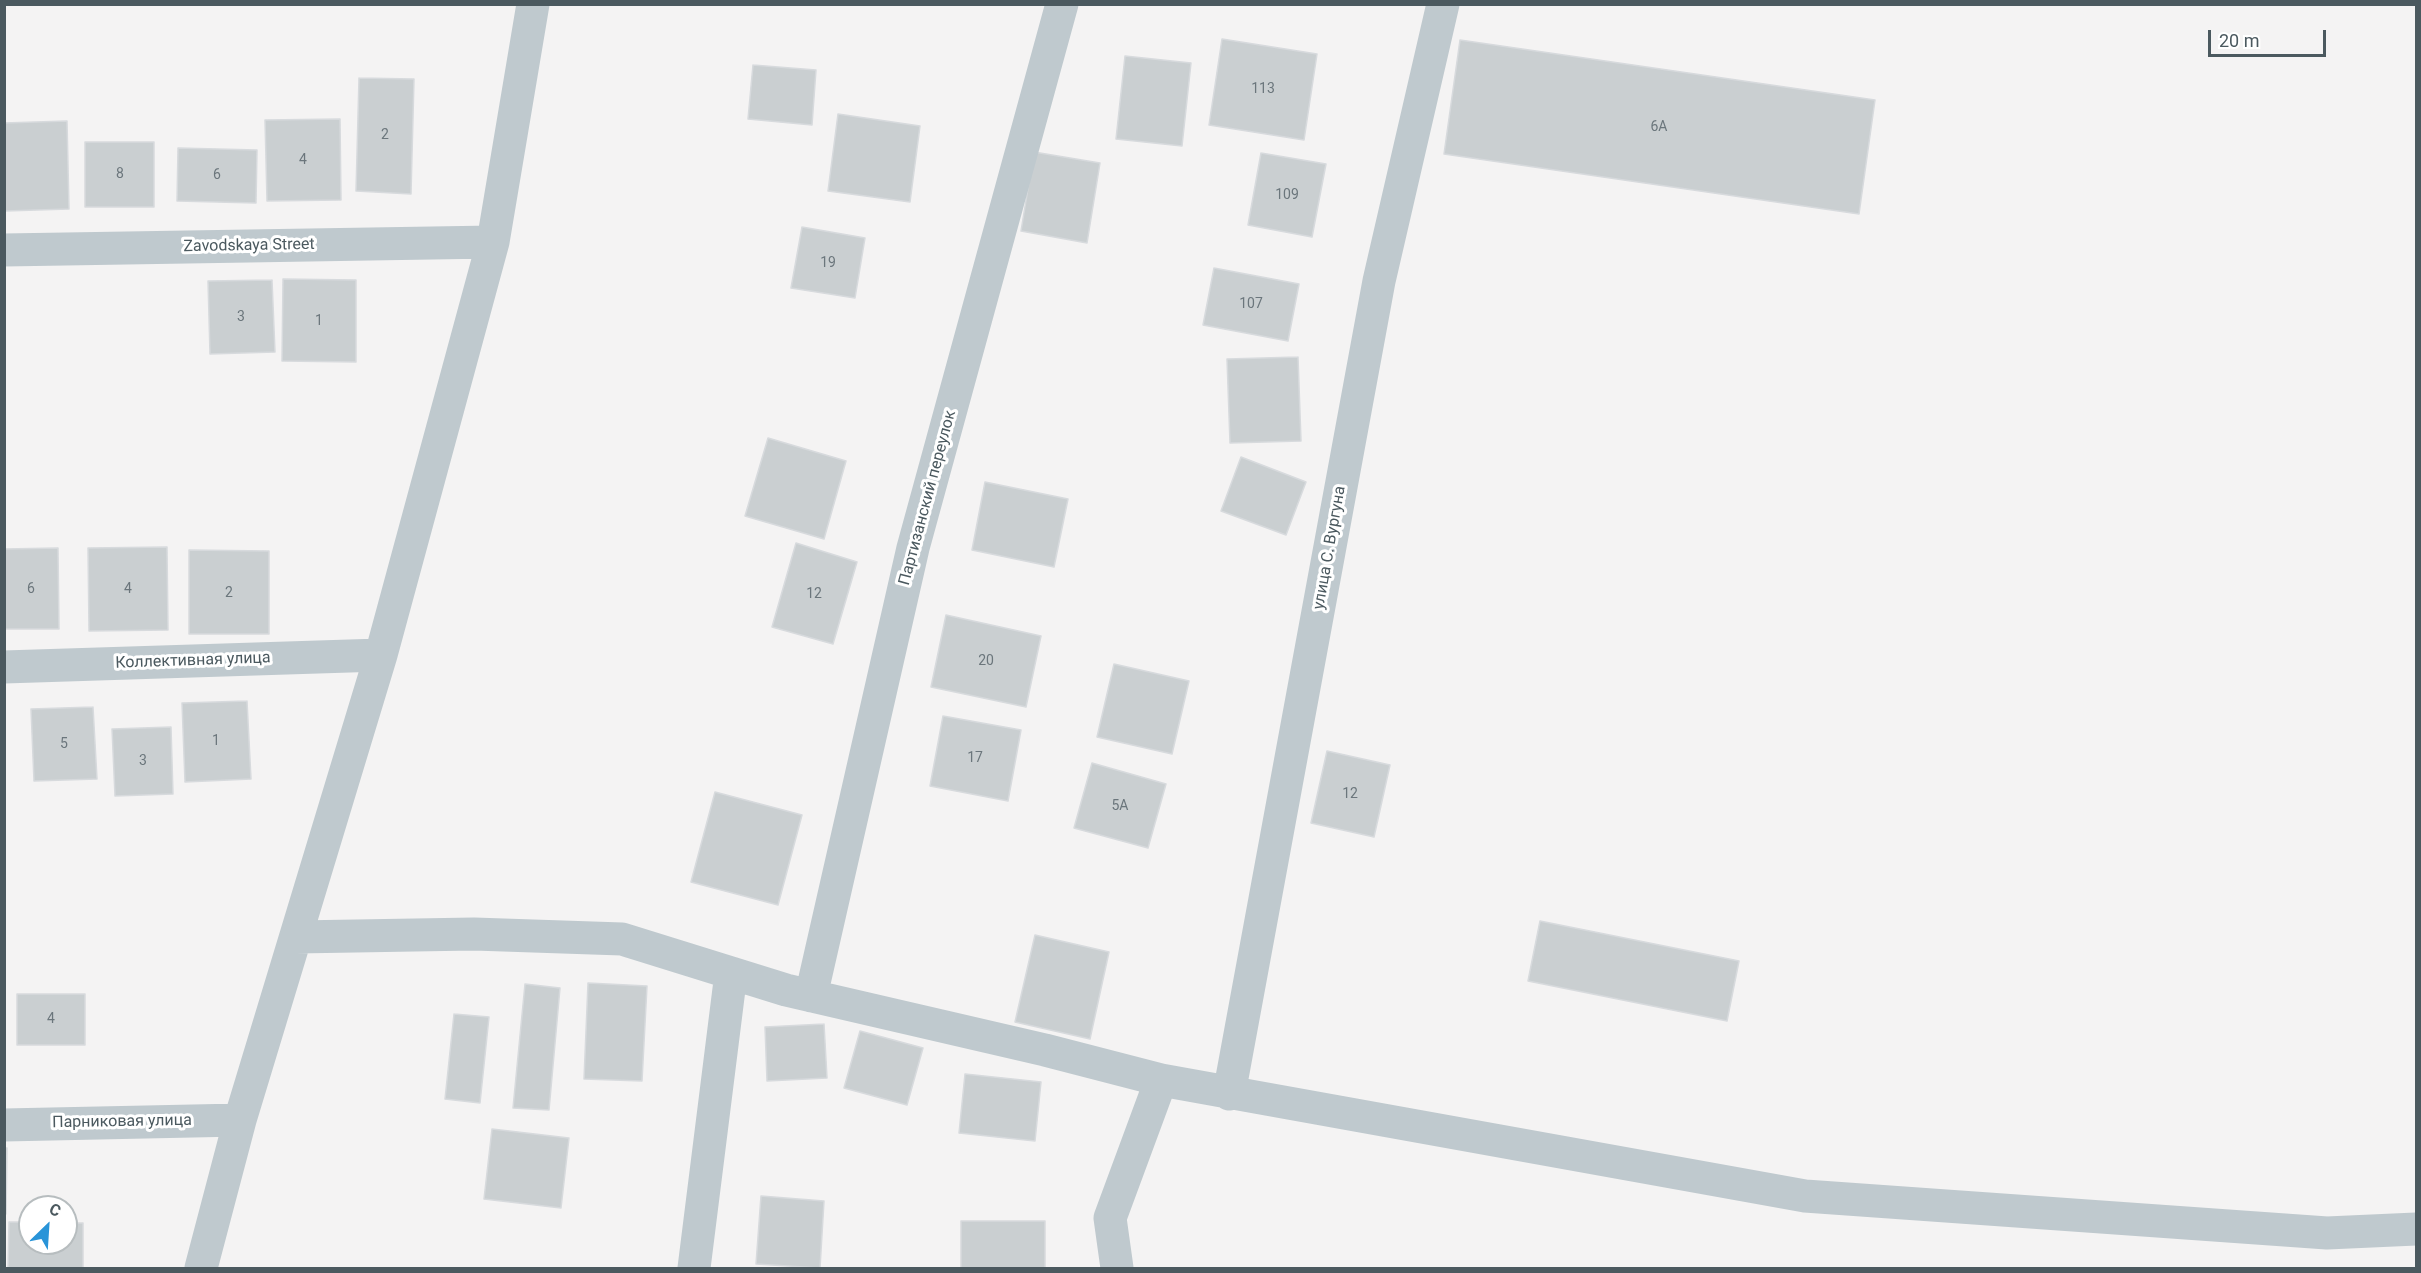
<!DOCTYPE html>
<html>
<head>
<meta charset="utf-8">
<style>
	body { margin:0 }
	#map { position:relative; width:2421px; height:1273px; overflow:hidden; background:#f4f3f3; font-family:Roboto,sans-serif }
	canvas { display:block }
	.frame { position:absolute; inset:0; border:6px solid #4b595f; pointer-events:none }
	.north { position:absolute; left:18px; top:1195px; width:60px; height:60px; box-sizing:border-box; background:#fff; border:2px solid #b7bdbf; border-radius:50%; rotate:25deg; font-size:16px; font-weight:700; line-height:24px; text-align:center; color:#4b595f }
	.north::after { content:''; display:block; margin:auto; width:21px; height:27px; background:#2994d8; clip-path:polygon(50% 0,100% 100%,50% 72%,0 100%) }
	.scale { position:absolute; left:2208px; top:30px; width:118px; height:27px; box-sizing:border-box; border:3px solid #4b595f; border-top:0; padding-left:8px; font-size:18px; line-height:21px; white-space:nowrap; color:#4b595f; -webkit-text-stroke:4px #fff; paint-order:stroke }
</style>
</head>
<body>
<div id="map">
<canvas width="2421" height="1273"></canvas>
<div class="frame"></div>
<div class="north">С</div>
<div class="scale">20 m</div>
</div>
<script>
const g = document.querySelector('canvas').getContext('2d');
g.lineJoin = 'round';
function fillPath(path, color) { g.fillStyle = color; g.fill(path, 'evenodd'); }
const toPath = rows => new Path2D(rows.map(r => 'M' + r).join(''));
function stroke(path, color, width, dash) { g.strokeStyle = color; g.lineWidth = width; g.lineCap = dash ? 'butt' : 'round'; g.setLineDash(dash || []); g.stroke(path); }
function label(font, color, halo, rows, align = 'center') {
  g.font = font + ' Roboto,sans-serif'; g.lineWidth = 6; g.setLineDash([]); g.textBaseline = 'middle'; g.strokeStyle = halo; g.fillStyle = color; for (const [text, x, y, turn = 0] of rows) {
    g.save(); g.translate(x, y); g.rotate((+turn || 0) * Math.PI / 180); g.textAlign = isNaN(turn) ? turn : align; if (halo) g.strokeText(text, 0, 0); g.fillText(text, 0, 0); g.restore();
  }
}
const building = toPath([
	[1222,39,1317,54,1304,140,1209,125,1222,39],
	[1460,40,1875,100,1859,214,1444,154,1460,40],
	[1125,56,1191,63,1182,146,1116,139,1125,56],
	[753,65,816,70,812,125,748,119,753,65],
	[359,78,414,79,411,194,356,191,359,78],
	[838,114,920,126,910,202,828,191,838,114],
	[340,119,341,200,267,201,265,120,340,119],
	[67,121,69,209,5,211,4,123,67,121],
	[85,142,154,142,154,207,85,207,85,142],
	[178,148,257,150,256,203,177,201,178,148],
	[1034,152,1100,163,1087,243,1021,231,1034,152],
	[1261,153,1326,164,1312,237,1248,225,1261,153],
	[802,227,865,238,855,298,791,288,802,227],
	[1214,268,1299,284,1288,341,1203,325,1214,268],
	[283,279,356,280,356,362,282,361,283,279],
	[272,280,275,352,210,354,208,281,272,280],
	[1298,357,1301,441,1230,443,1227,359,1298,357],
	[768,438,846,461,824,539,745,516,768,438],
	[1241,457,1306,482,1286,535,1221,511,1241,457],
	[985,482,1068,499,1054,567,972,550,985,482],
	[796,543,857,562,833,644,772,627,796,543],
	[167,547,168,630,89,631,88,548,167,547],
	[58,548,59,629,4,629,4,549,58,548],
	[189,550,269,551,269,634,189,634,189,550],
	[946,615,1041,636,1026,707,931,687,946,615],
	[1114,664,1189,681,1172,754,1097,737,1114,664],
	[247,701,251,779,185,782,182,703,247,701],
	[93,707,97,779,34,781,31,709,93,707],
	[943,716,1021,730,1008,801,930,786,943,716],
	[171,727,173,794,115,796,112,729,171,727],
	[1327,751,1390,765,1374,837,1311,823,1327,751],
	[1092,763,1166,784,1148,848,1074,828,1092,763],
	[715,792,802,815,778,905,691,882,715,792],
	[1540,921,1739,961,1727,1021,1528,981,1540,921],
	[1035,935,1109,952,1090,1039,1015,1022,1035,935],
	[588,983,647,986,642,1081,584,1079,588,983],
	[525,984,560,988,549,1110,513,1108,525,984],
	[17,994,85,994,85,1045,17,1045,17,994],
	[454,1014,489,1017,480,1103,445,1099,454,1014],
	[824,1024,827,1078,767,1081,765,1027,824,1024],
	[860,1031,923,1048,907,1105,844,1088,860,1031],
	[965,1074,1041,1082,1035,1141,959,1133,965,1074],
	[492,1129,569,1138,561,1208,484,1199,492,1129],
	[4,1148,7,1148,6,1214,4,1214,4,1148],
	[761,1196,824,1201,820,1268,756,1264,761,1196],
	[961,1221,1045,1221,1045,1268,961,1268,961,1221],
	[9,1222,30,1222,30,1243,66,1243,66,1223,83,1223,83,1268,8,1268,9,1222]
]);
fillPath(building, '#cacfd1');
stroke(building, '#d7dadd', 1.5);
stroke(toPath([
	[4,250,493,242],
	[4,667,381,655],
	[296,937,474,934,622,939,786,990,1045,1050,1161,1080,1805,1196,2327,1233,2416,1229],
	[811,996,913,548,1062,4],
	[1229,1094,1379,281,1443,4],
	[4,1125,240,1120],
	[201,1268,240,1120,381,655,493,242,533,4],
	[694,1268,731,973],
	[1117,1268,1110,1218,1161,1080]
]), '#bfc9ce', 33);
label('14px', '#6b767c', null, [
	["113",1263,89],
	["6А",1659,127],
	["2",385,135],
	["4",303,160],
	["8",120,174],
	["6",217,175],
	["109",1287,195],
	["19",828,263],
	["107",1251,304],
	["3",241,317],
	["1",319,321],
	["6",31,589],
	["4",128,589],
	["2",229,593],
	["12",814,594],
	["20",986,661],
	["1",216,741],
	["5",64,744],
	["17",975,758],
	["3",143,761],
	["12",1350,794],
	["5А",1120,806],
	["4",51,1019]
]);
label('16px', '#4b595f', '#fff', [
	["Zavodskaya Street",249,246,-1],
	["Партизанский переулок",928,498,-75],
	["улица С. Вургуна",1330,548,-80],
	["Коллективная улица",193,661,-2],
	["Парниковая улица",122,1122,-1]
]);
</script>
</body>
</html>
